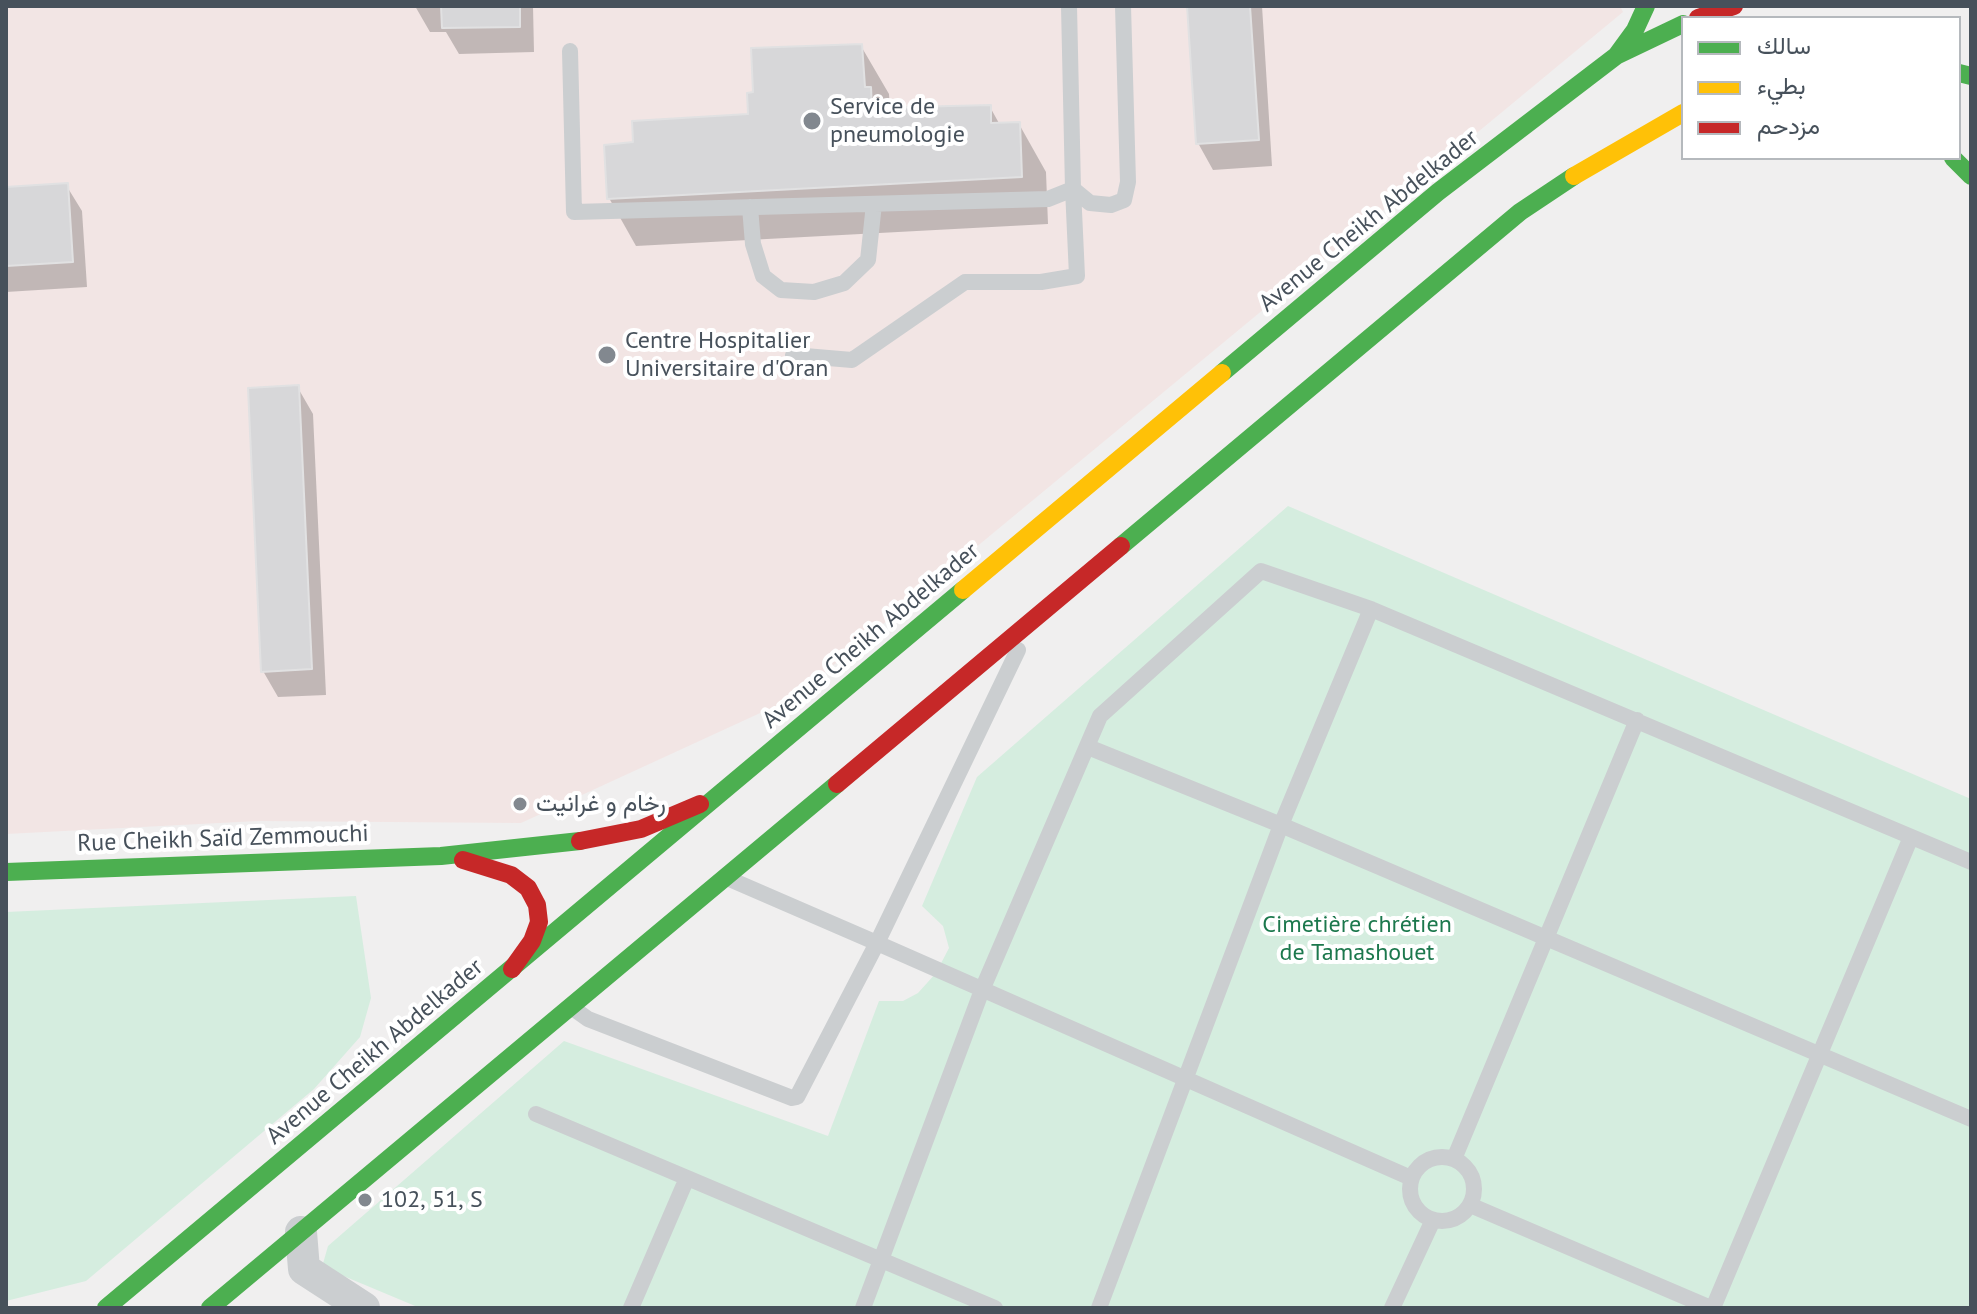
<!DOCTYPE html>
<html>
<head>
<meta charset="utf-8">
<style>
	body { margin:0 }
	#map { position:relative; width:1977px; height:1314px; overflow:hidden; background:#f0efef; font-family:"PT Sans",Vazirmatn,sans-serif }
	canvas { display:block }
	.frame { position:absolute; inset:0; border:8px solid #47515b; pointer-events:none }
	.legend { position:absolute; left:1681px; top:16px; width:280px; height:144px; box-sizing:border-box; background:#fff; border:2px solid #b5b9bd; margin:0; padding:10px 14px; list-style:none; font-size:24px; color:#47515b }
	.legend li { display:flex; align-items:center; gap:16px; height:40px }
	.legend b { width:40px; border:2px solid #b5b9bd }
</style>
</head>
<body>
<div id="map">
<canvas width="1977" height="1314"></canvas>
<div class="frame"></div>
<ul class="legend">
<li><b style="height:10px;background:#4caf50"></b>سالك</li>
<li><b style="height:10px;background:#ffc107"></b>بطيء</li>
<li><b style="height:10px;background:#c62828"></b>مزدحم</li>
</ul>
</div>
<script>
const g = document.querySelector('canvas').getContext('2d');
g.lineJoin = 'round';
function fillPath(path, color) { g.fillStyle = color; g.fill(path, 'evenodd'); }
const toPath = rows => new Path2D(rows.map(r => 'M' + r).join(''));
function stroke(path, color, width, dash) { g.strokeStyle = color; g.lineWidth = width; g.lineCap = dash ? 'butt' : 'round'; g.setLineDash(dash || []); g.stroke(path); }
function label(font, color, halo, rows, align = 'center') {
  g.font = font + ' "PT Sans",Vazirmatn,sans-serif'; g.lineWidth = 8; g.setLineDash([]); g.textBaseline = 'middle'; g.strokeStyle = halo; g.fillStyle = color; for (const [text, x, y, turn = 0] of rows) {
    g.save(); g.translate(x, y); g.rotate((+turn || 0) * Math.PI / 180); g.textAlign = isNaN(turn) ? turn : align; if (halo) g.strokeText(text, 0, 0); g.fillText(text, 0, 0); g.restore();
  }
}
fillPath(toPath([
	[6,6,1620,6,1623,12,795,697,521,823,258,821,6,834]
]), '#f2e5e4');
fillPath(toPath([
	[1288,506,1971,799,1971,1308,420,1308,322,1267,328,1246,564,1041,828,1136,879,1001,903,1001,918,993,936,973,949,948,943,926,922,906,977,777],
	[356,896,371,998,360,1037,314,1089,86,1281,6,1301,6,912]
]), '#d5eddf');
fillPath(toPath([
	[415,6,533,6,534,52,459,54,446,32,430,32],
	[1189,6,1262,6,1272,166,1213,170,1198,143],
	[861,46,889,94,890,110,990,107,1000,125,1019,124,1046,172,1048,224,636,246,609,198,635,144,750,116],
	[66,185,82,211,87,287,6,292,6,189],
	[298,388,313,414,326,695,278,697,263,671]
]), '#0003');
const building = toPath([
	[441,6,520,6,520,27,442,28,441,6],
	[1187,6,1250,6,1259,140,1196,144,1187,6],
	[862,44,865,87,871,87,872,108,991,105,991,123,1020,122,1022,177,607,199,604,145,633,142,632,121,748,114,747,93,753,92,751,48,862,44],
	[68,183,73,262,6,266,6,187,68,183],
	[299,385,312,669,261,672,248,388,299,385]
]);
fillPath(building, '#d7d7d9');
stroke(building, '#e1e1e2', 2);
stroke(toPath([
	[1069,6,1073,189,1090,203,1111,205,1124,200,1128,182,1123,6],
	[570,51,574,212,1048,199,1073,189,1077,276,1041,282,965,282,852,360,793,355],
	[750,207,753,244,763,276,781,290,814,292,844,283,868,260,874,204],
	[1088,747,1281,825,1971,1119],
	[727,878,877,943,1018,650],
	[574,1009,588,1019,792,1098,797,1097,877,943,1411,1178],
	[536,1114,995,1308],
	'1410 1189a32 32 0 1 1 64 0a32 32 0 1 1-64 0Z',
	[1454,1159,1637,720],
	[1470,1205,1711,1308],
	[631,1308,687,1178],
	[863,1308,982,990,1100,716,1261,571,1371,609,1971,862],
	[1099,1308,1281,825,1371,609],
	[1392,1308,1433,1220],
	[1713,1308,1911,837]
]), '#cbced0', 16);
stroke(toPath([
	[301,1232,304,1269,364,1308]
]), '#cbced0', 32);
stroke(toPath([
	[1616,56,1635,30,1646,6],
	[1959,73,1971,76],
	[1953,158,1971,176],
	[1222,373,1438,192,1616,56,1683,24],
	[1121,546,1520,212,1574,176],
	[6,872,441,856,580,841],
	[106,1308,963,590],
	[210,1308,837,784]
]), '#4caf50', 18);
stroke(toPath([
	[1574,176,1683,113],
	[963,590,1222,373]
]), '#ffc107', 18);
stroke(toPath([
	[1698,18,1734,6],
	[837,784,1121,546],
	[580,841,641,829,700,804],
	[463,860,511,875,528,888,537,905,539,922,532,941,512,969]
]), '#c62828', 18);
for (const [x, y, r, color] of [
	[812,121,10,"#82888f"],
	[607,355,10,"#82888f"],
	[520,804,8,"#82888f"],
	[365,1200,8,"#82888f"]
]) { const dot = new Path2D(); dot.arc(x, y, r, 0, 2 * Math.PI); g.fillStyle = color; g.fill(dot); stroke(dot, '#fff', 3); }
label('24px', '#47515b', '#fff', [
	["Service de",830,107],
	["pneumologie",830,135],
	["Centre Hospitalier",625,341],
	["Universitaire d'Oran",625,369],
	["رخام و غرانيت",536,804],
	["102, 51, S",381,1200]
], 'left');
label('24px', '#47515b', '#fff', [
	["Avenue Cheikh Abdelkader",1369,221,-39],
	["Avenue Cheikh Abdelkader",871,636,-40],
	["Rue Cheikh Saïd Zemmouchi",223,839,-2],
	["Avenue Cheikh Abdelkader",375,1052,-40]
]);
label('24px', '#1c784d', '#fff', [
	["Cimetière chrétien",1357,925],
	["de Tamashouet",1357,953]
]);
</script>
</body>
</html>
